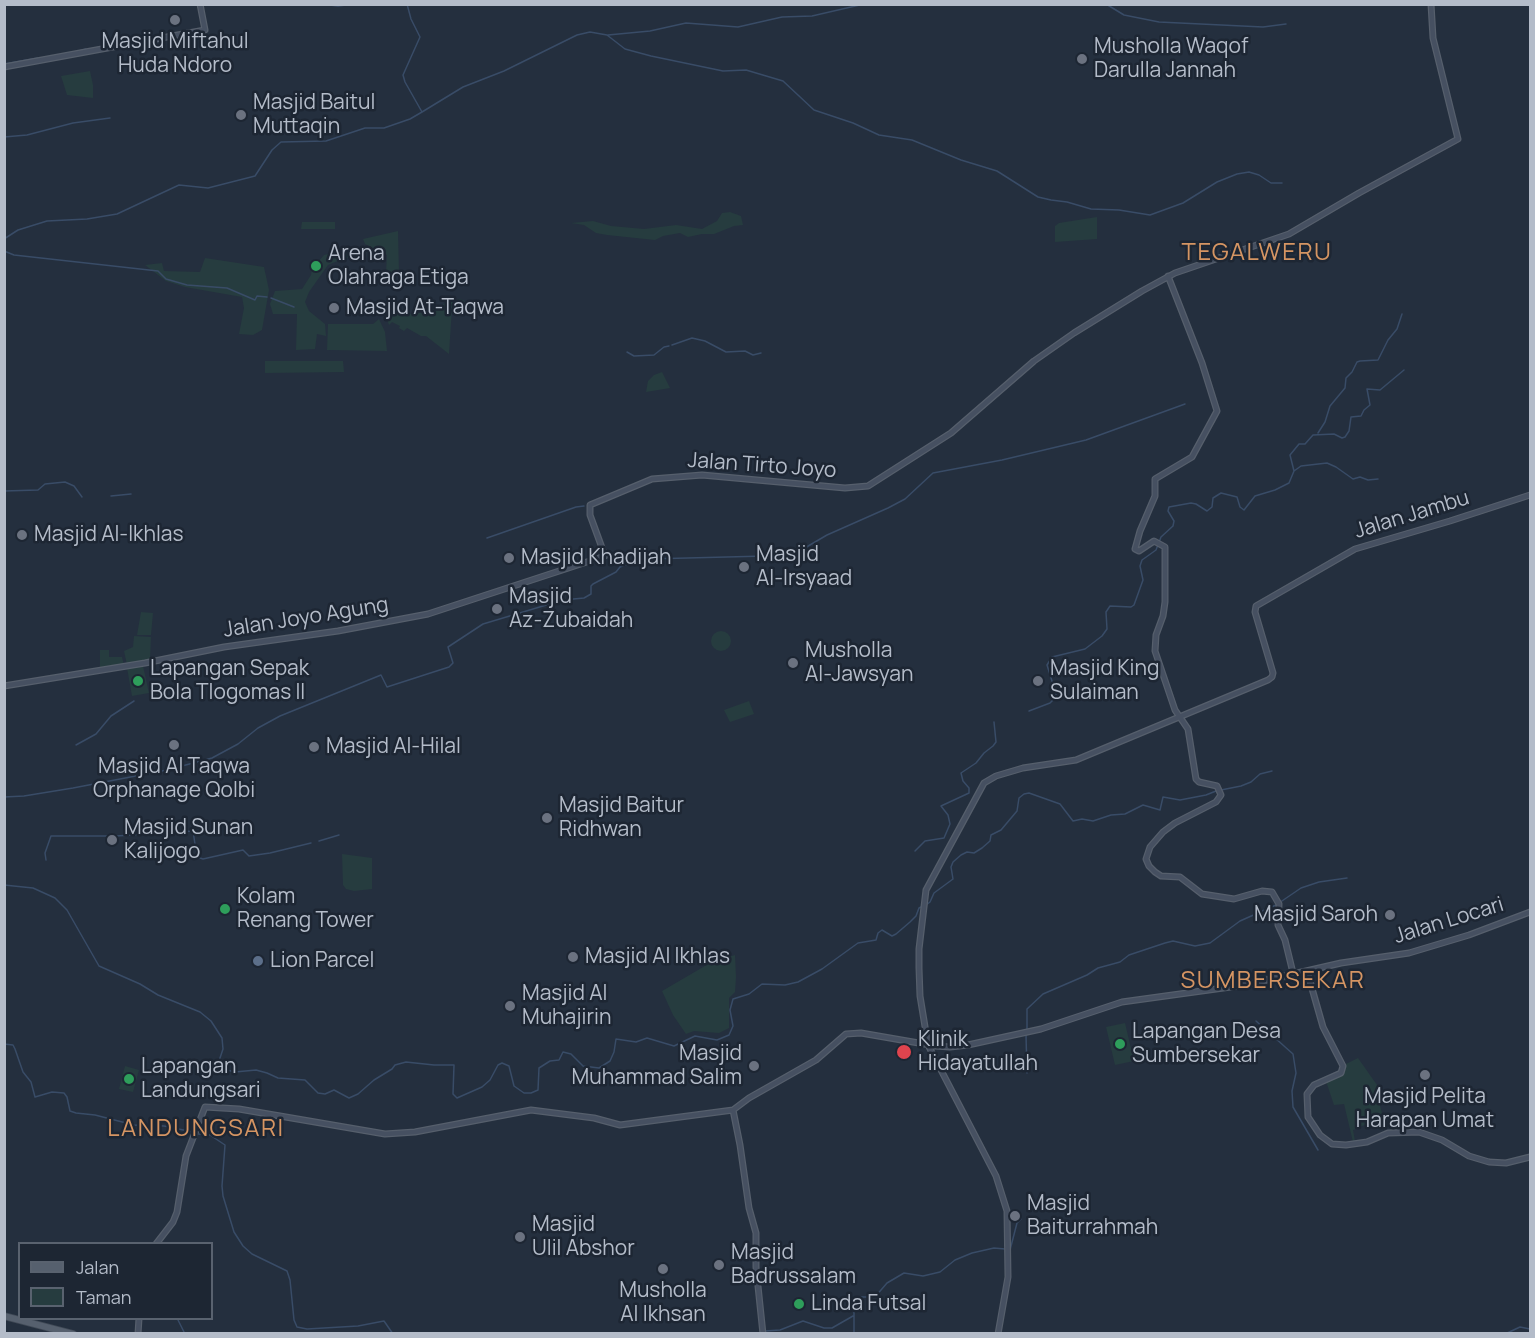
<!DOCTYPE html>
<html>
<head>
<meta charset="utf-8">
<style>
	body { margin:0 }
	#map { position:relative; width:1535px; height:1338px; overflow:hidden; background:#242f3e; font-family:Manrope,sans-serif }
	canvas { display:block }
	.frame { position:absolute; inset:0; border:6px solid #b4bcc9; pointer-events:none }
	.legend { position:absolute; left:18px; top:1242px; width:195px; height:78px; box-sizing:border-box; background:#1d2633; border:2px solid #59626f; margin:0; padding:8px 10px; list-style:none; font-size:18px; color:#b4bcc9 }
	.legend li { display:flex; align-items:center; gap:12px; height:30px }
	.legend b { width:30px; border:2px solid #59626f }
</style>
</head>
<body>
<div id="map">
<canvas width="1535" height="1338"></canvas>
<div class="frame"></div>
<ul class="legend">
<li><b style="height:8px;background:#56606e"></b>Jalan</li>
<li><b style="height:16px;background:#263c3f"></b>Taman</li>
</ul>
</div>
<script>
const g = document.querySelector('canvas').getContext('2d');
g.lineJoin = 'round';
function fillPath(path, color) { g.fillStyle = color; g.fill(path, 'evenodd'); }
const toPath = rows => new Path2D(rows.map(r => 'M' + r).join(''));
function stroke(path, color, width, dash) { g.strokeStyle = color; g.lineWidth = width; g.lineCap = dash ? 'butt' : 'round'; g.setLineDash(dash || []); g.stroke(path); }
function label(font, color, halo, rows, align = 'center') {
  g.font = font + ' Manrope,sans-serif'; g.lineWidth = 5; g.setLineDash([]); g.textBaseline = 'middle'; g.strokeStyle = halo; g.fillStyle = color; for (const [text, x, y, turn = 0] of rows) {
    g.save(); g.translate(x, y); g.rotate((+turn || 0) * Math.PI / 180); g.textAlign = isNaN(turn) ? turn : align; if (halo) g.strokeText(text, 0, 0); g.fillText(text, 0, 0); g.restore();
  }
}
fillPath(toPath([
	[90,71,93,85,93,98,67,95,61,76],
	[730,212,741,216,743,225,734,226,714,234,702,234,688,237,680,233,663,236,655,240,607,235,596,233,584,225,571,223,593,221,611,226,644,229,676,225,702,229,717,221,722,213],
	[1097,217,1097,239,1055,242,1055,226,1059,223],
	[302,222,335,222,335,229,301,229],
	[398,231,399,273,386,273,387,255,365,244,363,239],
	[358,247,369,252,340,260,328,265,309,292,305,302,309,311,325,324,326,336,317,334,315,349,296,350,297,314,273,314,270,304,275,291,302,289,311,275,312,268,314,269,313,267,317,263,320,265,318,262,324,255],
	[205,258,264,267,269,290,262,330,253,335,239,334,244,308,242,297,185,287,166,281,145,265,162,263,164,271,200,272],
	[460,299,467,302,464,308,452,308,449,354,426,336,421,336,407,328,404,331,399,328,400,326,392,322,389,325,385,314,415,314,439,308,446,302],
	[379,319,385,332,387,351,327,350,328,324,373,324],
	[265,361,343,361,344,372,265,373],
	[662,372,670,388,646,392,648,381,654,375],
	[141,612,153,613,151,635,137,635],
	'711 641a10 10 0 1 1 20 0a10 10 0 1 1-20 0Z',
	[134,636,151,637,150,661,127,665,124,651,133,647],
	[100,650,109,650,109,657,122,657,124,665,100,669],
	[143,666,149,693,132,696,127,668],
	[749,701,754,714,730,722,724,710],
	[342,854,372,858,372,889,354,891,346,889,343,885],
	[735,955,736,977,735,992,729,998,729,1028,719,1033,694,1031,686,1034,673,1015,662,991,710,963],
	[1125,1023,1134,1061,1115,1065,1106,1027],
	[1358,1058,1382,1092,1383,1094,1378,1098,1383,1117,1353,1130,1355,1141,1353,1142,1344,1104,1334,1105,1326,1081,1343,1074,1346,1064],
	[125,1066,139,1070,133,1092,119,1089]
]), '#263c3f');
stroke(toPath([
	[321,4,338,6,355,4],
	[1106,4,1124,15,1159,22,1263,27,1286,24],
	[608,35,650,31,686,23,738,27,782,17,812,16,864,4],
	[75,52,86,49],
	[4,64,38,58],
	[422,112,463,87,504,71,577,35,590,32,607,35,625,49,651,56,723,71,746,70,783,81,814,110,853,123,879,135,912,140,961,160,997,171,1038,197,1051,200,1067,202,1091,209,1119,210,1150,215,1183,203,1217,182,1237,174,1249,172,1259,175,1271,183,1282,183],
	[4,137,27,135,73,123,110,118],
	[4,239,18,230,47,221,87,219,117,214,179,185,208,188,255,176,272,150,281,142,326,141,365,128,384,128,410,119,422,112,405,82,403,75,420,37,411,19,407,4],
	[4,251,14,255,158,271,166,279,187,285,227,288,255,300,257,296,267,297],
	[271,298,294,307],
	[672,345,692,338,705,341,726,352,745,351,753,355,761,353],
	[627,352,634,356,654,355,664,347,669,346],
	[1318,433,1325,422,1330,406,1345,388,1346,378,1352,372,1357,362,1360,361,1378,360,1388,340,1397,329,1402,314],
	[1294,471,1301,466,1327,463,1336,467,1353,479,1360,477,1368,480,1378,479],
	[4,491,38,490,45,484,65,482,74,486,82,497],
	[111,496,131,494],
	[487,538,576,507,584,506],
	[1029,711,1050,703,1055,698,1056,694,1047,665,1052,657,1085,649,1102,636,1107,629,1106,612,1110,606,1131,607,1134,605,1143,580,1140,566,1142,560,1156,550,1161,537,1173,526,1174,521,1168,511,1169,507,1191,503,1196,504,1207,511,1212,507,1213,498,1221,493,1237,497,1240,507,1244,510,1255,496,1275,490,1289,483,1294,471,1290,455,1299,444,1305,444,1313,435,1334,434,1342,438,1345,437,1349,431,1351,417,1361,416,1364,410,1370,405,1367,389,1380,390,1404,370],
	[76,745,96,734,111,716,134,701],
	[1221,790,1241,786,1251,782,1260,774,1272,771],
	[4,797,24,796,73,788,167,770,212,758,238,744,258,728,280,716,381,675,387,687,449,667,453,663,448,647,483,624,563,600,584,598,591,594,591,586,593,584,616,572,620,567,635,561,648,559,766,556,803,549,827,535,888,508,905,499,933,473,1002,460,1086,440,1185,404],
	[116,836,193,831,197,857,203,859,243,850,249,856,270,853,311,843],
	[319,841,339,835],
	[915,851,925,841,944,838,950,824,948,815,941,806,969,793,969,788,963,781,961,773,976,763,984,753,993,746,996,742,994,722],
	[46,860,45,853,51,836,107,836],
	[4,885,33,888,55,898,67,910,99,966,140,984,158,995,200,1012,211,1021,222,1038,223,1049,219,1061,223,1069,235,1072,256,1070,267,1073,278,1078,305,1080,318,1093,325,1094,334,1090,349,1098,358,1094,374,1080,392,1069,395,1065,406,1062,434,1065,454,1065,453,1094,457,1098,482,1087,490,1080,498,1065,502,1063,509,1066,514,1086,524,1093,531,1093,538,1090,539,1068,550,1061,559,1060,563,1052,571,1054,583,1066,599,1068,610,1061,614,1052,616,1039,636,1042,647,1038,674,1046,695,1036,717,1040,729,1035,733,1026,730,1010,733,999,749,994,762,984,785,985,798,982,822,969,858,943,876,940,878,933,882,930,892,936,896,934,910,922,916,916,919,908,921,907],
	[926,905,930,902,934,893,953,879,951,867,953,862,961,855,967,852,974,853,982,848,990,841,991,835,1001,830,1017,811,1019,798,1024,794,1029,793,1060,804,1073,821,1082,819,1093,821,1111,815,1125,814,1143,805,1160,810,1163,797,1180,800,1206,795,1216,791],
	[1256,1021,1293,1054,1296,1073,1292,1091,1293,1107,1318,1150],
	[1027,1030,1027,1009,1043,994,1087,975,1098,968,1120,962,1129,955,1165,943,1173,941,1195,946,1210,943,1240,921,1276,905,1301,888,1319,882,1347,878],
	[1026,1035,1027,1073],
	[4,1044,13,1045,15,1049,23,1072,31,1082,35,1097,52,1092,64,1093,67,1097,70,1111,76,1113,95,1115,134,1125,164,1126,193,1132],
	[198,1134,210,1135,225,1145,222,1186,223,1196,234,1232,243,1246,252,1254,287,1271,290,1280,294,1320,297,1327,307,1329,358,1326,384,1321,393,1334],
	[1010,1250,1017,1223,1021,1219],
	[177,1318,185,1334],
	[765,1331,780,1330,803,1321,824,1328,832,1328,853,1316],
	[854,1334,854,1310,855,1300,860,1297,875,1297,887,1283,904,1273,923,1276,940,1272,955,1260,972,1253,994,1248,1005,1249],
	[1505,1334,1520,1327,1530,1329]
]), '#394c67', 1.5);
const secondary = toPath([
	[4,67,205,30,200,4],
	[1168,276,1202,363,1217,411,1192,457,1155,479,1155,496,1140,531,1135,549,1139,551,1154,541,1165,547,1165,602,1163,616,1156,635,1155,651,1175,710,1188,729,1196,779,1199,782,1217,786,1221,795,1216,802,1175,823,1163,832,1150,847,1146,859,1149,866,1155,872,1161,876,1180,877,1202,894,1234,899,1262,891,1272,892,1279,904,1278,925,1285,940,1293,973],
	[4,686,145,663,224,647,338,631,428,614,605,556,590,515,590,505,652,479,702,475,845,488,868,486,951,433,1034,361,1074,333,1142,291,1175,273,1289,234,1359,193,1458,139,1433,38,1431,4],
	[1307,971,1323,1027,1343,1066,1341,1073,1314,1085,1307,1094,1308,1117,1320,1135,1332,1144,1346,1145,1367,1142,1388,1133,1419,1132,1442,1140,1469,1156,1489,1162,1506,1163,1530,1157],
	[733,1110,749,1098,816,1060,846,1034,861,1033,936,1046,950,1047,968,1045,1041,1029,1122,1002,1245,985,1341,963,1409,953,1469,935,1530,912],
	[733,1110,740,1145,749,1208,756,1233,756,1267,763,1334],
	[156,1244,173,1222,177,1212,186,1156,205,1107,239,1109,385,1134,415,1132,531,1110,594,1118,620,1125,733,1110],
	[138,1334,139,1318],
	[998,1334,1008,1277,1007,1211,996,1176,928,1045,920,996,919,968,919,949,926,890,984,783,996,776,1023,768,1076,760,1268,680,1272,677,1273,673,1255,612,1256,606,1355,549,1450,521,1530,495]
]);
const primary = toPath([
	[4,1316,73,1334]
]);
stroke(secondary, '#565f6c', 7);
stroke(primary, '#414a57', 8);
stroke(secondary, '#465061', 4.5);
stroke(primary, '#56606e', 6);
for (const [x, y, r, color] of [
	[175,20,6,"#6b7280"],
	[1082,59,6,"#6b7280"],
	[241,115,6,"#6b7280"],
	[316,266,6,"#2e9e5b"],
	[334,308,6,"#6b7280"],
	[22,535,6,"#6b7280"],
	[509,558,6,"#6b7280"],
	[744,567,6,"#6b7280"],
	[497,609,6,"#6b7280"],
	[793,663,6,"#6b7280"],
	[138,681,6,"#2e9e5b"],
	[1038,681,6,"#6b7280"],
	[174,745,6,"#6b7280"],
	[314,747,6,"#6b7280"],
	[547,818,6,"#6b7280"],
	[112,840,6,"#6b7280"],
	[225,909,6,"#2e9e5b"],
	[1390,915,6,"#6b7280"],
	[573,957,6,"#6b7280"],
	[258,961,6,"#5c6f8a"],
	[510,1006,6,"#6b7280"],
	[1120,1044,6,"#2e9e5b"],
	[904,1052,8,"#e0444e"],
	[754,1066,6,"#6b7280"],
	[1425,1075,6,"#6b7280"],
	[129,1079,6,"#2e9e5b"],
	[1015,1216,6,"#6b7280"],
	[520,1237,6,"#6b7280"],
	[719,1265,6,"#6b7280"],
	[663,1269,6,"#6b7280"],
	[799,1304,6,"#2e9e5b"]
]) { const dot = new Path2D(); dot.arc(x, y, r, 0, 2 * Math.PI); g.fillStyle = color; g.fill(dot); stroke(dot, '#1d2633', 2); }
label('21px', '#b4bcc9', '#1d2633', [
	["Masjid Miftahul",175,42,"center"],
	["Huda Ndoro",175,66,"center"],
	["Musholla Waqof",1094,47],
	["Darulla Jannah",1094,71],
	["Masjid Baitul",253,103],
	["Muttaqin",253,127],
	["Arena",328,254],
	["Olahraga Etiga",328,278],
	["Masjid At-Taqwa",346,308],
	["Masjid Al-Ikhlas",34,535],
	["Masjid",756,555],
	["Al-Irsyaad",756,579],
	["Masjid Khadijah",521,558],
	["Masjid",509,597],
	["Az-Zubaidah",509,621],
	["Musholla",805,651],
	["Al-Jawsyan",805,675],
	["Lapangan Sepak",150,669],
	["Bola Tlogomas II",150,693],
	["Masjid King",1050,669],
	["Sulaiman",1050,693],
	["Masjid Al-Hilal",326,747],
	["Masjid Al Taqwa",174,767,"center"],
	["Orphanage Qolbi",174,791,"center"],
	["Masjid Baitur",559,806],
	["Ridhwan",559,830],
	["Masjid Sunan",124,828],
	["Kalijogo",124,852],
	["Kolam",237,897],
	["Renang Tower",237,921],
	["Masjid Saroh",1378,915,"right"],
	["Masjid Al Ikhlas",585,957],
	["Lion Parcel",270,961],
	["Masjid Al",522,994],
	["Muhajirin",522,1018],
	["Lapangan Desa",1132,1032],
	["Sumbersekar",1132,1056],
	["Klinik",918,1040],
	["Hidayatullah",918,1064],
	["Masjid",742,1054,"right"],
	["Muhammad Salim",742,1078,"right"],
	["Lapangan",141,1067],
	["Landungsari",141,1091],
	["Masjid Pelita",1425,1097,"center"],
	["Harapan Umat",1425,1121,"center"],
	["Masjid",1027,1204],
	["Baiturrahmah",1027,1228],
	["Masjid",532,1225],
	["Ulil Abshor",532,1249],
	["Masjid",731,1253],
	["Badrussalam",731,1277],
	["Musholla",663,1291,"center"],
	["Al Ikhsan",663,1315,"center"],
	["Linda Futsal",811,1304]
], 'left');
label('21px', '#b4bcc9', '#1d2633', [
	["Jalan Tirto Joyo",762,466,4],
	["Jalan Jambu",1412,515,-17],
	["Jalan Joyo Agung",306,618,-9],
	["Jalan Locari",1449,921,-17]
]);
g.letterSpacing = '1.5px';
label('24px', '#d59563', '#1d2633', [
	["TEGALWERU",1257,253],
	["SUMBERSEKAR",1273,981],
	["LANDUNGSARI",196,1129]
]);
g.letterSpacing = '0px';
</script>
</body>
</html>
